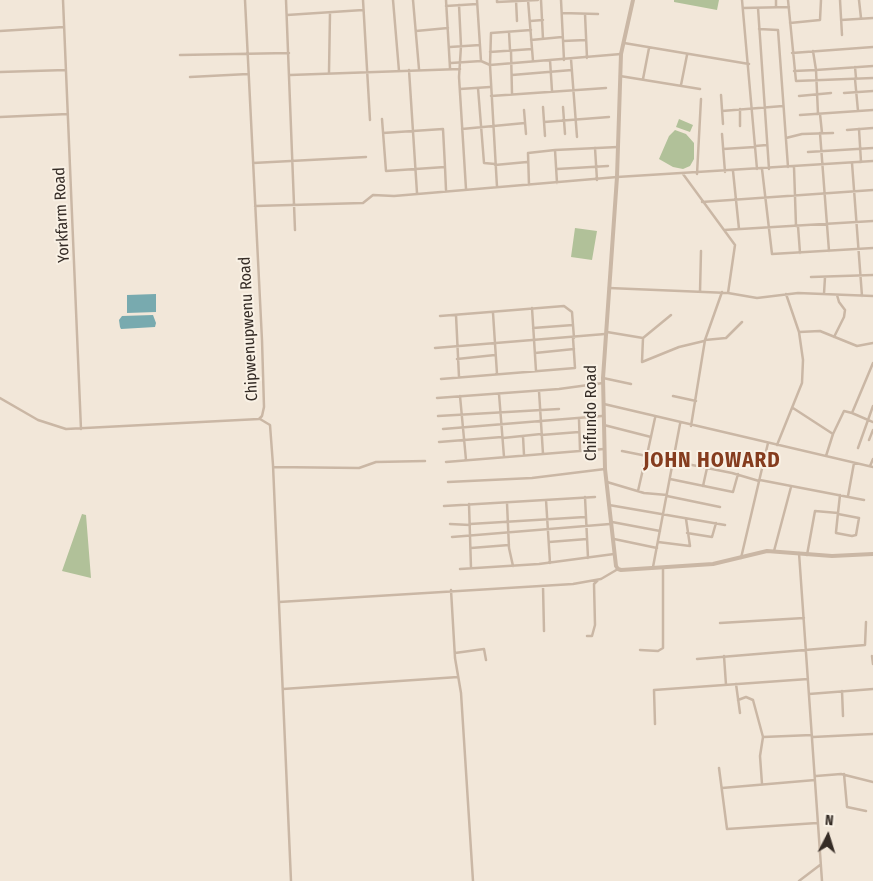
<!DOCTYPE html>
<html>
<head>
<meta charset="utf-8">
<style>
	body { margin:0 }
	#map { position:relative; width:873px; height:881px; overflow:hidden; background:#f2e7d9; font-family:"Fira Sans Condensed",sans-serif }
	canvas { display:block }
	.north { position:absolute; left:803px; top:811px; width:50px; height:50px; -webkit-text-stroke:4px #f9f1e5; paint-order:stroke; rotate:5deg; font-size:14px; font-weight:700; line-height:20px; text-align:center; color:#352c26 }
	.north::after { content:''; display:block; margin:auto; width:18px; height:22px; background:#352c26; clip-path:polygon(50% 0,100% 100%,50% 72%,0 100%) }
</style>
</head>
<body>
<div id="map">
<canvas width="873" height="881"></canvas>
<div class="north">N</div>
</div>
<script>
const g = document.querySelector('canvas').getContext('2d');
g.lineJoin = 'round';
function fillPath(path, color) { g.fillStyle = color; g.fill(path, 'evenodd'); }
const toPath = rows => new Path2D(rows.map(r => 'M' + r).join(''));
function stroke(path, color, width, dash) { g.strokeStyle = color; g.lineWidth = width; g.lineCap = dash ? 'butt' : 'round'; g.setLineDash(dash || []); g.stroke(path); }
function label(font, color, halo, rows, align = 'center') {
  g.font = font + ' "Fira Sans Condensed",sans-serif'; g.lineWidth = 4; g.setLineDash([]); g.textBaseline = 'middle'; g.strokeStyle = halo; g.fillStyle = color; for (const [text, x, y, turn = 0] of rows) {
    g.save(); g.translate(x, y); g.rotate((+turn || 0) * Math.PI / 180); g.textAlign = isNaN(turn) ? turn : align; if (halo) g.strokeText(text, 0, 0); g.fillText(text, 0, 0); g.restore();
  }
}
fillPath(toPath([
	[674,0,719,0,717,10,674,2],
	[679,119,693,125,690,132,676,127],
	[675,130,686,134,694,143,694,159,690,166,683,169,673,167,659,159,669,136],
	[575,228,597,231,592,260,571,257],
	[82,514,86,515,91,578,62,571]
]), '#b1c199');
fillPath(toPath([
	[156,294,156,312,127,313,127,295],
	[153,315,156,323,155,327,121,329,120,327,119,320,122,316]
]), '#78aaaf');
stroke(toPath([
	[63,0,81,429],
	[286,0,295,230],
	[363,0,370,120],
	[393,0,399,71],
	[413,0,419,69],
	[446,0,450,68],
	[477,0,481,61],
	[497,0,497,2,538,0],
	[516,0,517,21],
	[528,0,533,61],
	[541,0,543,39],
	[561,0,564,60],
	[742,0,757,169],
	[776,0,776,7],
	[788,0,796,81,873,78],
	[840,0,842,35],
	[859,0,861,18],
	[459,5,461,46,459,77,466,189],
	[446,6,477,4],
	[743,8,789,7],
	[758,8,769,169],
	[562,13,598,14],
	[585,14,587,58],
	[287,15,363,10],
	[841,20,873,18],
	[530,21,543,20],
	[790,23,820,20,821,0],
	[759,29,778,30,788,167],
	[0,31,64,27],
	[416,31,448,28],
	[509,32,510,50],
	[531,40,562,37],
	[563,41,586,40],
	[624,43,749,64],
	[450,47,480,45],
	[511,51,512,94],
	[490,52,532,49],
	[792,53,873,47],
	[180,55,289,53],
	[571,59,577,137],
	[550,60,552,91],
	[451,63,481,61,490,65],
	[490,65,491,33,531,30],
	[855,67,856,78],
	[409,70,417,193],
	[794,71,816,70,813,51],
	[0,72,66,70],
	[329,72,330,13],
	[290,75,460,69],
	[512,75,572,70],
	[620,76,700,89],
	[190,77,248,74],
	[643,79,649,48],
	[855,79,858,111],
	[681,85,687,55],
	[478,88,484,163,495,164],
	[460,89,490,87],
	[844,93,873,91],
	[721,95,723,124],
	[491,96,606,88],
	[799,96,831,93],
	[543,107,545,136],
	[563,107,565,134],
	[740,109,740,126],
	[524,110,526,134],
	[722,111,783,106],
	[818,114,816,70,873,66],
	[820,114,822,133],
	[800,115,873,110],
	[0,117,68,114],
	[382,119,386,171,445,167,443,129,383,133],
	[544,122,609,117],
	[462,129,525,123],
	[859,129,861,162],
	[847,130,873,128],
	[820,133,829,251],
	[722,134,725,172],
	[786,138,802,134,833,133],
	[755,146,767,145],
	[595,148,597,180],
	[723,149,755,147],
	[808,152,873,148],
	[253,163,366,157],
	[852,163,862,296],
	[495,165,527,162],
	[445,167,446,190],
	[794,167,796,226],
	[557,169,608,166],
	[762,169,772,254,873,248],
	[733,171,739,229],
	[683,174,735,245,728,293],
	[697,174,701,99],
	[557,183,555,150,618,147],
	[529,185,528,153,555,150],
	[497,187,490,65,621,54],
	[702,202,873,190],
	[255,206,363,203,373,195,394,196,617,177,873,161],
	[798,226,800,253],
	[724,230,873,221],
	[811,277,873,275],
	[609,288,728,293,757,298,798,293,873,296],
	[700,292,701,251],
	[786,294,799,332,820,331,857,346,873,343],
	[824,294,825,277],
	[532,308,536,371],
	[493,313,497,374],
	[456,315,459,377],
	[440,316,564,306,572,312,574,338],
	[533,328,573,325],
	[607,332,643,338,671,315],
	[834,337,844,317,845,310,839,302,837,295],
	[643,338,642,362,679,347,704,341],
	[705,340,726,338,742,322],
	[435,348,605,334],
	[535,353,574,349],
	[457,359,495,355],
	[603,378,631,384],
	[441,379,575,368,573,338],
	[539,391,543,454],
	[499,394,504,457],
	[460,396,466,460],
	[673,396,696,401],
	[0,398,38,420,66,429,259,419,262,416,264,407,262,340,245,0],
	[437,398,559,389,603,383],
	[604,404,873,467],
	[793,408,833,434,826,456],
	[852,413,873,422],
	[438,416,559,409],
	[260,419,270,425,273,465,291,881],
	[579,419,580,450],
	[604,425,651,437],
	[691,426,705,340,722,292],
	[443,429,602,416],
	[833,434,844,411,852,413,873,363],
	[541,435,579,432],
	[523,436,524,455],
	[503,438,541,434],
	[869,440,873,430],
	[439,442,502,437],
	[777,445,802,383,803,360,799,332],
	[858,448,873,406],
	[622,451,732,473,759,481],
	[647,455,655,418],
	[446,462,604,449],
	[870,466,873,459],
	[273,467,359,468,376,462,425,461],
	[670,479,733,492,738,474],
	[760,480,864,500],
	[448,482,532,478,605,469],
	[607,482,644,493,667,495],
	[703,486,707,468],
	[638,491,646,456],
	[667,496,720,507],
	[848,496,854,463],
	[585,497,588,558],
	[546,500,550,563],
	[507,503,509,548,513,566],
	[469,504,471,568],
	[609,505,725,525],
	[444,506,595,497],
	[838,514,859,518,856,535,852,536,836,533,836,532,838,513,840,495],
	[612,522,660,531],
	[450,524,470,525],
	[470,524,585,517],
	[687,533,712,537,716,523],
	[452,537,610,524],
	[614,539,657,548],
	[549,542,587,539],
	[658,542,690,546,686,519],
	[471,548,509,545],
	[774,551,791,487],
	[799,553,822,881],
	[807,555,815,511,838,513],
	[741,558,768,443],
	[653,567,680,424],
	[460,569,539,564,614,554],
	[543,586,544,631],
	[451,590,455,658,461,693,473,881],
	[279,602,573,584,601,579,618,569],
	[720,623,804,618],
	[587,636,592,636,595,625,594,584,598,580],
	[640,650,658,651,663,648,663,568],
	[455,653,484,649,486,660],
	[724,656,726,685],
	[872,656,873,664],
	[697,659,865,645,866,622],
	[736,684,740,713],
	[283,689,458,677],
	[842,691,843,716],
	[809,694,873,689],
	[738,700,746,697,753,700,763,737,760,756,762,784],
	[655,724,654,690,808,679],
	[763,737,812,735],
	[813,737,873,734],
	[719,768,727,829,817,823],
	[844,774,847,807,866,811],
	[816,776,841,774,873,782],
	[722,788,815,780],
	[799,881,820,865]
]), '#cab7a5', 2.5);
stroke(toPath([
	[633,0,621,54,617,177,603,378,605,469,616,566,618,569,621,570,713,564,767,551,832,556,873,554]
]), '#cab7a5', 4);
label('16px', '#352c26', '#f9f1e5', [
	["Yorkfarm Road",62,215,-93],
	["Chipwenupwenu Road",249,329,-93],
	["Chifundo Road",592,413,-90]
]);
g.letterSpacing = '1px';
label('bold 21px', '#853c1e', '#f9f1e5', [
	["JOHN HOWARD",712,461]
]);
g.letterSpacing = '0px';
</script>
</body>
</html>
